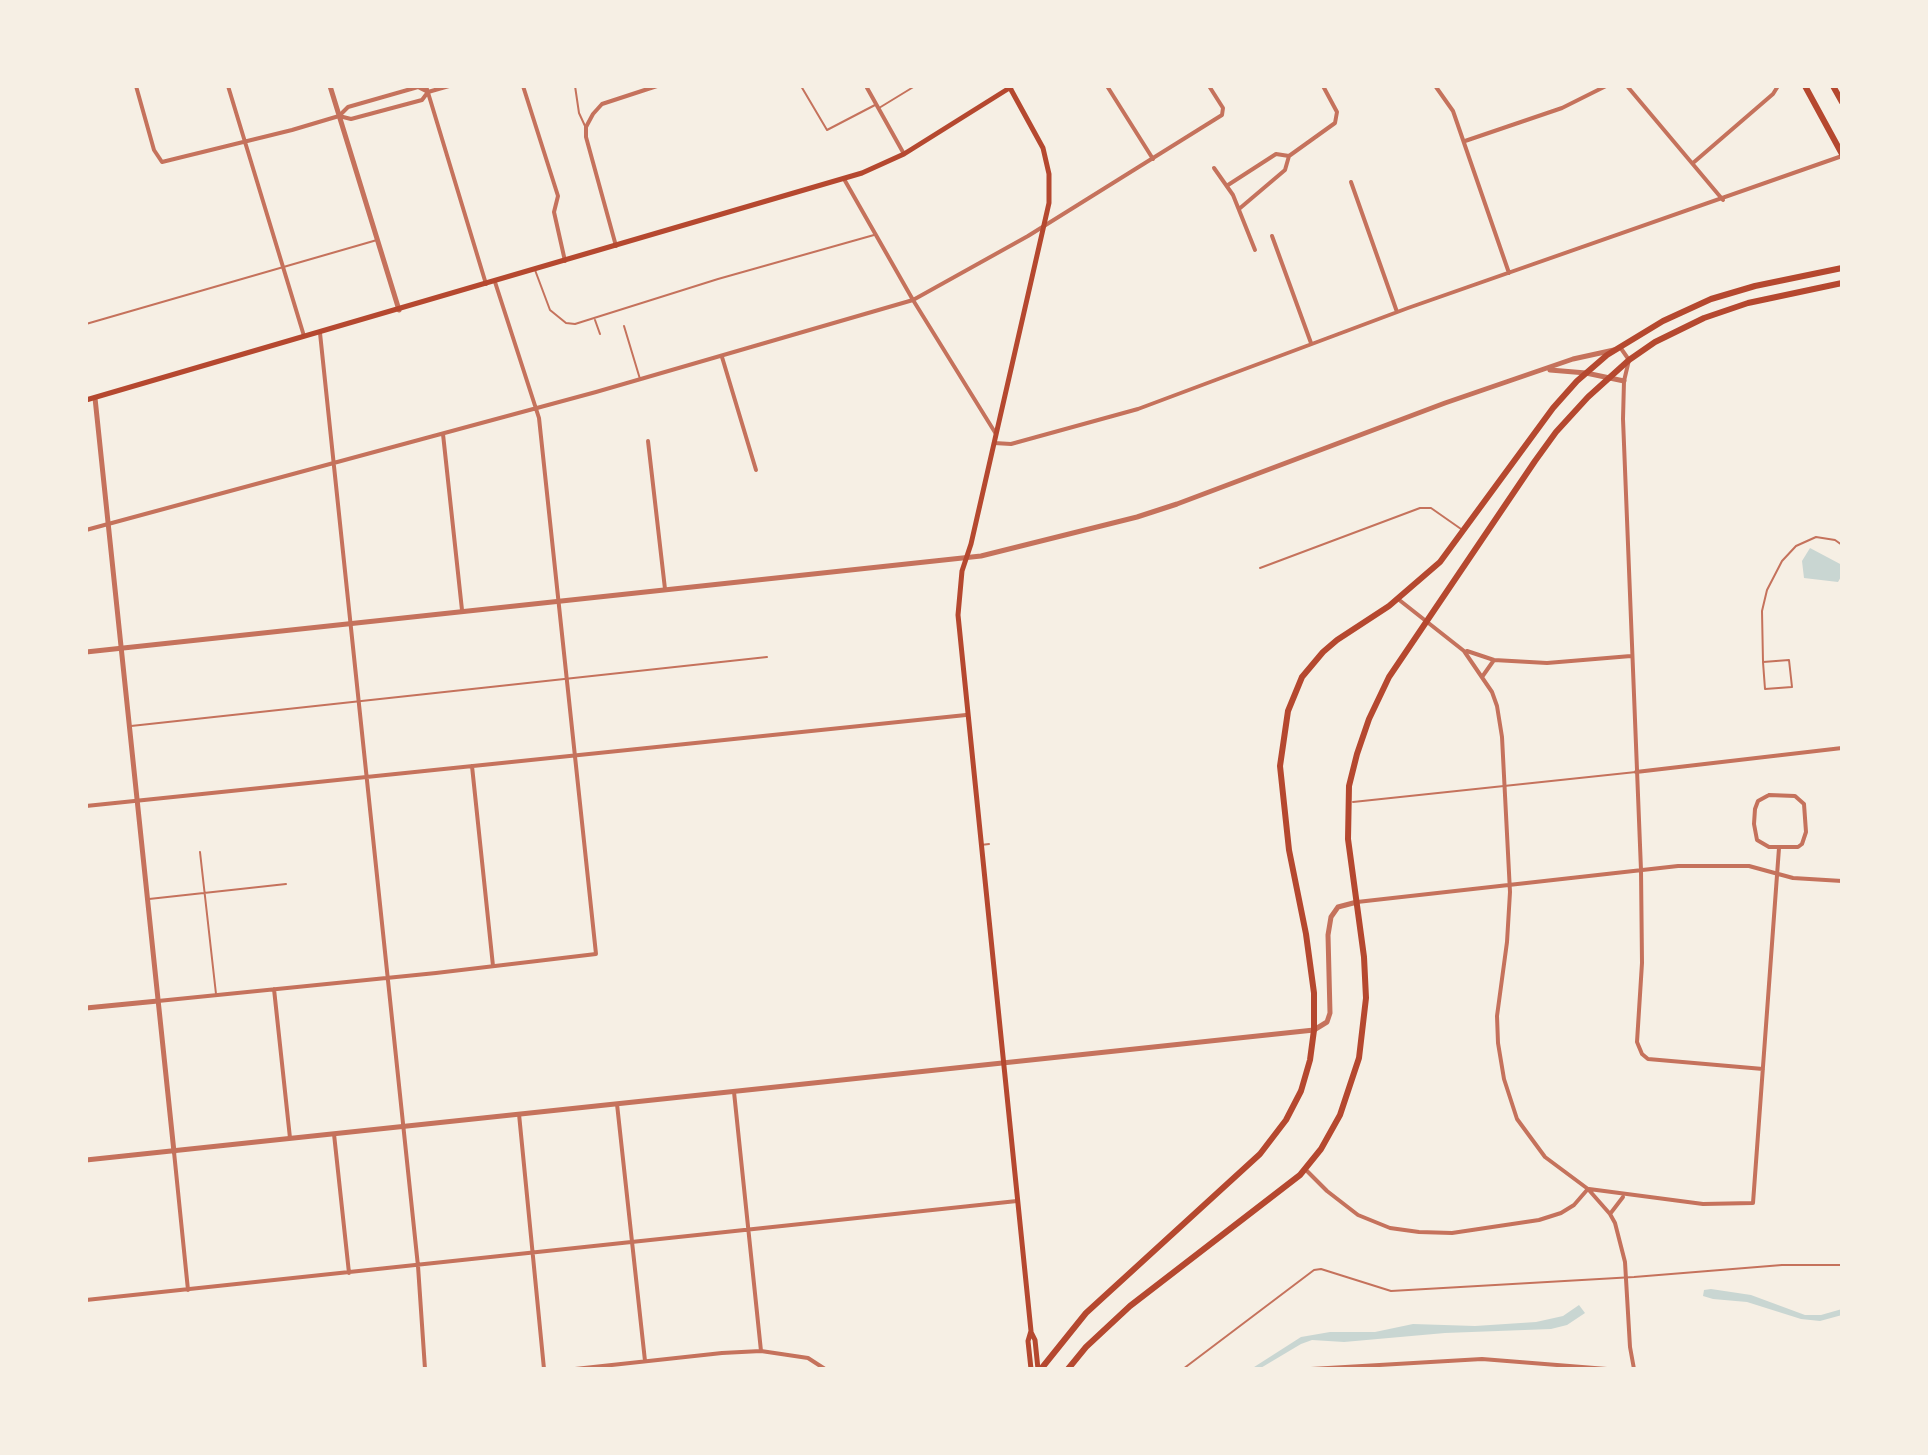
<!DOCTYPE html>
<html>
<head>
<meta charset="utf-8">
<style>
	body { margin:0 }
	#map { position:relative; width:1928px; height:1455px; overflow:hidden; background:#f6efe4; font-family:Cabin,sans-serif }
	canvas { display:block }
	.frame { position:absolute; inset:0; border:88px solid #f6efe4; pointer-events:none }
</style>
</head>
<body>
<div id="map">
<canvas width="1928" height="1455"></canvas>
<div class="frame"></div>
</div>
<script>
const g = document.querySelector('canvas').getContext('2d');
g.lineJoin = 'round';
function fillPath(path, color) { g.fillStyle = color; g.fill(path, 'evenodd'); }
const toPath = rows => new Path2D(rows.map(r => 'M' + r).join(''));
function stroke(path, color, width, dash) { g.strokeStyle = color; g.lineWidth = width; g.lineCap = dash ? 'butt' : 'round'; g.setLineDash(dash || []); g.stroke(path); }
fillPath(toPath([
	[1810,548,1842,565,1842,575,1838,582,1804,578,1802,561],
	[1711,1289,1751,1295,1805,1315,1821,1315,1842,1309,1842,1315,1820,1321,1801,1319,1747,1302,1713,1299,1703,1296,1704,1290],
	[1579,1305,1585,1313,1567,1325,1551,1329,1445,1333,1344,1342,1312,1340,1301,1344,1259,1369,1251,1369,1301,1337,1330,1332,1375,1332,1413,1324,1475,1326,1536,1322,1563,1316]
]), '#c9d6d2');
stroke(toPath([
	[575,86,579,113,585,126],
	[801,86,827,130,875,105],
	[879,108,915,86],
	[535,270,550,310,566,323,575,324,718,279,874,235],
	[595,320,600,334],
	[86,324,377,240],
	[624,326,640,379],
	[1260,568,1420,508,1431,508,1461,529],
	[1763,662,1789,660,1792,687,1765,689,1763,662,1762,611,1767,590,1782,561,1796,546,1816,537,1835,540,1842,545],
	[131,726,767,657],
	[1353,802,1636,772],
	[981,845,989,844],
	[200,852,216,994],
	[149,899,286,884],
	[1183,1369,1314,1270,1321,1269,1391,1291,1634,1277,1782,1265,1842,1265]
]), '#c5725c', 2);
stroke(toPath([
	[136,86,154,150,162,162,292,130,339,116,348,107,418,87,428,92],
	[228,86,304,336],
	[426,86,486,284],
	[523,86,558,196,554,212,565,261],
	[866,86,904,154],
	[1107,86,1153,159],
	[1627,86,1723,200],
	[1436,87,1453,111,1509,273],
	[339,116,351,119,422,100,428,92,449,86],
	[1465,141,1562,108,1606,86],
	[1693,163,1773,94,1778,86],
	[1214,168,1233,195,1255,250],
	[844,179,913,300,996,434],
	[1351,182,1397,312],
	[1228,185,1276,154,1289,156,1335,123,1337,112,1323,86],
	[1239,209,1285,170,1289,156],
	[1272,236,1311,343],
	[616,246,586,137,586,127,593,114,602,104,657,86],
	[320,333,418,1266,425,1369],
	[1620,347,1629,360,1624,381,1623,419,1641,870,1642,963,1637,1042,1642,1054,1648,1059,1763,1069],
	[722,357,756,470],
	[443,434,462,610],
	[648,441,665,589],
	[994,443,1011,444,1138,409,1408,308,1842,156],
	[86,530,596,392,913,300,1028,236,1222,115,1223,108,1209,86],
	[1398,599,1464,651,1492,692,1497,706,1502,737,1510,892,1507,942,1497,1016,1498,1043,1504,1079,1517,1119,1545,1157,1588,1189,1610,1214,1615,1223,1625,1262,1630,1347,1634,1369],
	[1467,651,1494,660,1547,663,1631,656],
	[1482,677,1494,660],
	[472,766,493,966],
	[1636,772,1842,748],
	[1769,795,1795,796,1804,804,1806,832,1802,844,1798,847,1769,847,1757,840,1754,824,1755,809,1758,801,1769,795],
	[86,806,966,715],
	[1357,902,1678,866,1749,866,1793,878,1842,881],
	[274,989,290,1138],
	[158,1001,436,973,596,954,539,418,495,282],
	[734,1092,761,1351],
	[617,1104,645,1361],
	[519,1114,544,1369],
	[334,1134,349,1273],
	[174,1152,188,1290],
	[1305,1169,1327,1191,1358,1215,1390,1228,1419,1232,1452,1233,1539,1220,1561,1213,1574,1205,1587,1190],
	[1589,1189,1703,1204,1753,1203,1779,848],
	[1610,1214,1623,1197],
	[86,1300,1017,1201],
	[575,1369,722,1353,761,1351,808,1358,825,1369],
	[1311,1369,1482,1359,1607,1369],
	[1667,1369,1787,1369]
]), '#c5725c', 4);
stroke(toPath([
	[330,86,399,310],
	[1550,370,1586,373,1624,381],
	[95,398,174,1152],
	[86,652,981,556,1137,517,1177,504,1445,403,1573,359,1614,350],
	[86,1008,158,1001],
	[86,1160,1314,1030,1327,1022,1330,1013,1328,935,1331,917,1338,907,1357,902]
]), '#c5725c', 5);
stroke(toPath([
	[1009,86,1043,148,1049,174,1049,203,971,544,962,571,958,615,1031,1331,1028,1341,1031,1369],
	[86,400,862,173,904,154,1011,87],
	[1031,1332,1035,1340,1038,1369]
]), '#b5482f', 5);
stroke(toPath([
	[1805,86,1842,154],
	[1833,86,1842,102],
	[1041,1369,1086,1313,1260,1154,1286,1120,1301,1091,1310,1060,1314,1030,1314,993,1306,934,1289,850,1280,766,1288,711,1302,677,1323,652,1337,640,1389,606,1440,562,1553,408,1577,381,1607,355,1663,321,1711,299,1755,286,1842,268],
	[1068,1369,1086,1347,1130,1306,1300,1175,1321,1149,1340,1115,1359,1058,1366,998,1364,957,1348,839,1349,786,1357,754,1369,719,1389,677,1535,461,1556,432,1588,397,1629,360,1655,342,1704,318,1748,303,1842,283]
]), '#b5482f', 6);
</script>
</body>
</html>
